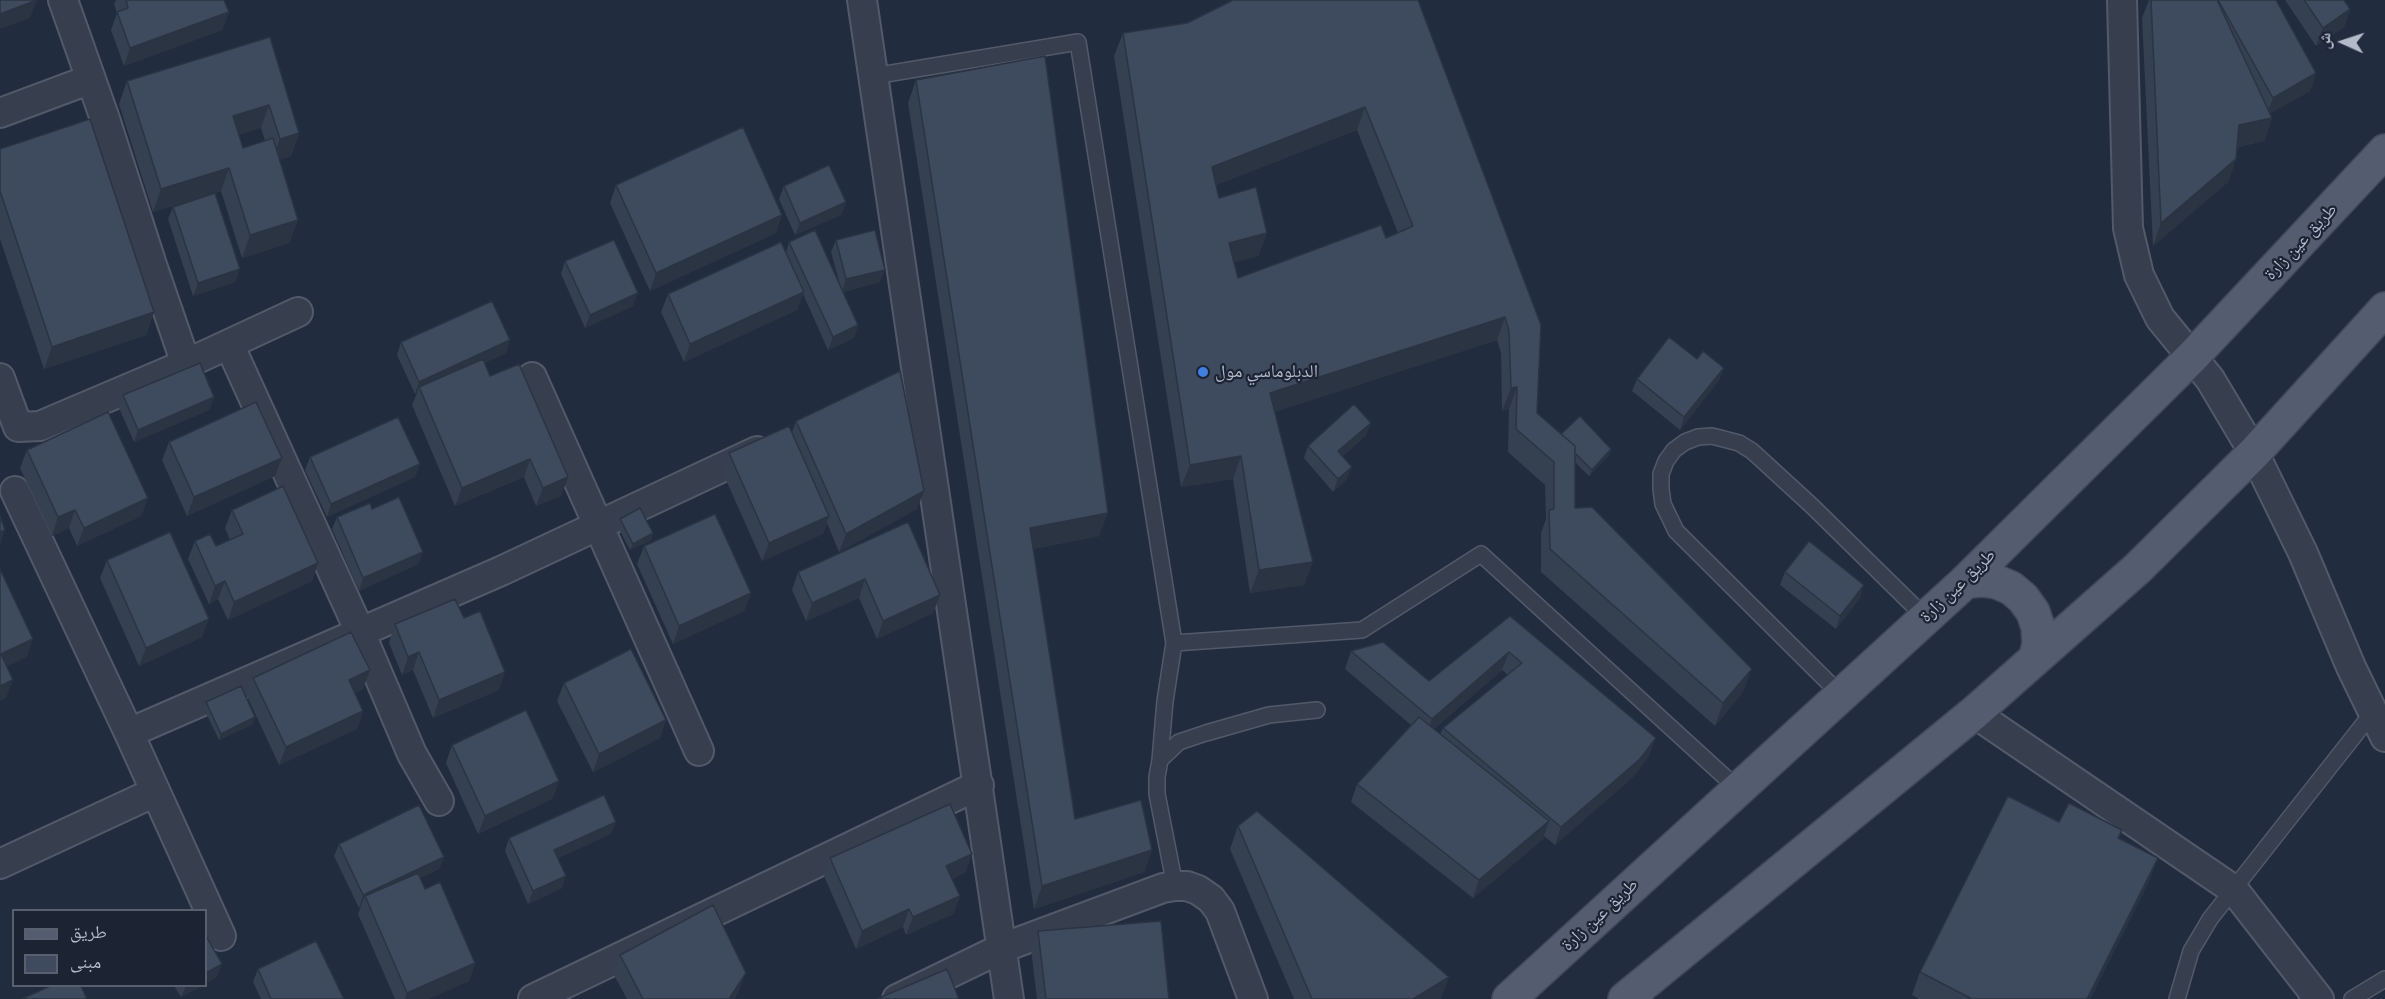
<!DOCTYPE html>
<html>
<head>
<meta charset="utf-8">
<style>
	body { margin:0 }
	#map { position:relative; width:2385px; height:999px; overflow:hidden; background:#222c3f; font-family:"Fira Sans Condensed","Noto Naskh Arabic",sans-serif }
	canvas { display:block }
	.legend { position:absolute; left:12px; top:909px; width:195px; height:78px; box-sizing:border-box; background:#1c2434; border:2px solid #586070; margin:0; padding:8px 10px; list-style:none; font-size:18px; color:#b3baca }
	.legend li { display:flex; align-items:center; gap:12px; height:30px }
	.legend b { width:30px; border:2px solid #586070 }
	.north { position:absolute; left:2313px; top:12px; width:60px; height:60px; -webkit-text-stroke:4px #1c2434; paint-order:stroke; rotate:273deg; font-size:16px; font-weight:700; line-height:24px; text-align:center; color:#b3baca }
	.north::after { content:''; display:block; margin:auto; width:21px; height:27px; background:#b3baca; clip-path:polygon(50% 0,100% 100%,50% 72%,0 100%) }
</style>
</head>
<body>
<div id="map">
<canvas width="2385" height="999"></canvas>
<ul class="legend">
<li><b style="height:8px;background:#545d6f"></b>طريق</li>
<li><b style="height:16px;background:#3e4a5e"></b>مبنى</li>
</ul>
<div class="north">ش</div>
</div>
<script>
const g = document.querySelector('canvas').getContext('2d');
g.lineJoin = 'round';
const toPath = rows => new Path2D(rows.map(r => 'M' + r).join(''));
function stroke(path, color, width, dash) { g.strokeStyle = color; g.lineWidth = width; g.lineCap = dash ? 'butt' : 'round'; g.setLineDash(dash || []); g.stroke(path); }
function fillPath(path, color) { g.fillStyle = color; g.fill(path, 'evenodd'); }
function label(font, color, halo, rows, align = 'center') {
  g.font = font + ' "Fira Sans Condensed","Noto Naskh Arabic",sans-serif'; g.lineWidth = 4.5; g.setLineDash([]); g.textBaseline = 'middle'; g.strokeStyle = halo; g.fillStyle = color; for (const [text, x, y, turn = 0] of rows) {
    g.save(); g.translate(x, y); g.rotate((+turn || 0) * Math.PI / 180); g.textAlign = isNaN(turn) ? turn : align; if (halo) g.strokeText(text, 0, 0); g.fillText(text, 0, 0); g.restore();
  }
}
const lane = toPath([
	[874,76,1078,42,1174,643,1362,630,1481,554,1738,789],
	[1841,695,1676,531,1663,504,1661,489,1661,474,1666,461,1674,450,1685,442,1698,437,1712,436,1739,443,1752,451,1812,506,1926,618],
	[1160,760,1165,701,1174,643],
	[1175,886,1157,794,1157,777,1160,760,1179,742,1206,733,1269,715,1317,710],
	[2177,999,2191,951,2210,919,2373,712],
	[2352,999,2385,979]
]);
const street = toPath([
	[63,0,105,119,152,265,186,364],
	[862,0,1009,999],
	[2122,0,2128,228,2139,275,2160,318,2210,379,2254,453,2303,553,2351,667,2385,737],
	[0,113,91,79],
	[229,344,360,632,412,754,439,801],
	[532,377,699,751],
	[0,378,18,427,40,426,186,364,298,312],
	[15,491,129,733,221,936],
	[1974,713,2234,890,2319,999],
	[129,733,501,571,757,451],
	[0,864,155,792],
	[533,999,979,785],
	[897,999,1002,948,1163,888,1175,886,1187,886,1198,890,1211,899,1220,911,1253,999]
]);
const primary = toPath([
	[1965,582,1981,580,1997,582,2011,588,2023,598,2033,612,2038,627,2039,643,2036,658],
	[1509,999,1965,582,2193,356,2385,151],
	[1625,999,1974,713,2138,568,2254,453,2385,309]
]);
stroke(lane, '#525a6a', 18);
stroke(street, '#525a6a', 32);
stroke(primary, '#404858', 36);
stroke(lane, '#373f4f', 15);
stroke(street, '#373f4f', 28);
stroke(primary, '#545d6f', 33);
fillPath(toPath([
	[116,0,224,0,229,12,222,30,124,66,111,30,117,13,114,4],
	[1418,0,1537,413,1561,434,1611,449,1609,455,1589,476,1575,462,1575,508,1743,692,1715,726,1541,572,1541,533,1546,519,1545,485,1508,452,1509,409,1502,411,1501,353,1497,340,1274,412,1304,585,1250,593,1233,479,1181,487,1114,56,1123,33],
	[1357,130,1398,233,1386,238,1238,278,1234,262,1258,256,1267,233,1219,198,1216,185],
	[2149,0,2276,0,2316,73,2310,91,2270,113,2272,118,2264,141,2238,147,2236,159,2228,182,2153,246,2142,18],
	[2285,0,2344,0,2350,9,2344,27,2316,46],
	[270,37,299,133,291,156,279,160,298,220,289,243,242,258,221,191,215,193,240,269,235,282,193,296,168,219,173,207,198,198,153,212,119,104,127,81],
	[261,128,265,141,243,148,239,134],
	[916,80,1099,536,1033,549,1075,819,1152,850,1144,872,1034,909,908,103],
	[0,149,154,312,146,335,44,369,0,239],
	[616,185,776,233,650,291,610,203],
	[784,186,846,202,841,215,795,235,779,199],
	[836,240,880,282,843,292,858,325,854,338,828,350,803,294,797,310,684,362,661,312,668,294,786,252,789,242,840,285,831,252],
	[565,261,633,306,585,328,561,274],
	[401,342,506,353,484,363,490,376,568,477,561,496,536,506,524,477,455,506,412,405,417,393,415,394,397,355],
	[1697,359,1724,368,1719,380,1680,430,1632,391,1637,379],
	[123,395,214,397,209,410,134,442,119,408],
	[796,421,917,509,839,552,827,523,823,534,762,561,722,471,729,453,792,432],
	[1371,423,1366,435,1343,456,1347,479,1333,492,1304,458,1308,446],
	[169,442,275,476,187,516,162,460],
	[27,450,148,498,141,516,77,546,69,528,52,536,20,468],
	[310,457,420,464,415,477,327,517,305,470],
	[372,509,423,552,418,564,359,591,332,529,337,517],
	[232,510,318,563,312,581,228,620,218,599,209,604,188,559,195,541,216,546,230,540,225,528],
	[620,519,653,533,651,540,630,550,617,525],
	[908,522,940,595,933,613,877,639,859,598,806,621,792,590,798,572],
	[644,546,751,593,744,611,673,644,637,564],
	[107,560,202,637,139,666,100,578],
	[1785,572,1860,598,1836,629,1780,585],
	[1510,616,1649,756,1633,777,1555,845,1544,836,1543,839,1473,898,1351,802,1357,784,1411,725,1345,669,1351,651,1429,681],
	[1502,670,1508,675,1443,728,1440,734,1434,729],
	[464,618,499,690,433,718,413,670,402,675,389,643,395,624],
	[253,678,363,689,355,693,363,711,357,729,279,765,247,696],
	[564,683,660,738,593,772,557,701],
	[206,702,253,724,219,740,204,709],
	[452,745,559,781,552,799,478,834,446,763],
	[2059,822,2122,830,2119,838,2158,858,2149,881,2090,999,1919,999,1912,995,1920,972],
	[1238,826,1441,999,1294,999,1230,849],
	[611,834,558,858,562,888,528,904,505,851,509,838],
	[339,844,444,857,439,869,420,878,425,889,475,963,469,981,428,999,395,999,358,914,361,906,359,908,334,856],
	[830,858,966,872,952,879,960,896,953,914,906,935,903,927,856,949,824,876],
	[1038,931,1169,999,1037,999,1031,949],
	[620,955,739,991,734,999,627,999,613,973],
	[258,969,344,999,261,999,253,982],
	[174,986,202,986,181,997]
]), '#354051');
fillPath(toPath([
	[37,0,30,18,0,29,0,14],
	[2350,9,2344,27,2316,46,2323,28],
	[229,12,222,30,124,66,130,48],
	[2316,73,2310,91,2266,116,2273,98],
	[269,105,261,128,225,139,233,116],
	[1365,107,1357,130,1204,190,1212,167],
	[2272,118,2264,141,2231,148,2239,125],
	[299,133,291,156,271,162,280,139],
	[2236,159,2228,182,2153,246,2161,223],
	[229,168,221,191,153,212,161,189],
	[846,202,841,215,795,235,800,223],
	[782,215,776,233,650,291,656,273],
	[298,220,289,243,242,258,250,235],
	[1267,233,1258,256,1221,266,1229,243],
	[240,269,235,282,193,296,198,283],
	[885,270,880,282,842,292,846,279],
	[804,292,797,310,684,362,690,344],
	[638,293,633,306,585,328,590,315],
	[154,312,146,335,44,369,52,347],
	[1505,317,1497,340,1261,416,1270,393],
	[858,325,854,338,828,350,833,337],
	[510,340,506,353,421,391,419,387,417,393,415,394,419,382],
	[1724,368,1719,380,1680,430,1684,417],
	[1517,387,1509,409,1502,411,1511,388],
	[214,397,209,410,134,442,138,430],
	[1371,423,1366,435,1334,464,1338,451],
	[1611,449,1609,455,1589,476,1592,470],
	[1241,456,1233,479,1181,487,1190,465],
	[282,458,275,476,187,516,194,497],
	[530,459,524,477,455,506,462,488],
	[420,464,415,477,327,517,331,504],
	[1352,467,1347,479,1333,492,1338,479],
	[568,477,561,496,536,506,543,488],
	[924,491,917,509,839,552,846,534],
	[148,498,141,516,77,546,84,528],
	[75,510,69,528,52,536,58,517],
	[1108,513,1099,536,1022,551,1030,528],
	[829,516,823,534,762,561,769,543],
	[5,530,0,545,0,532],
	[653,533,651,540,630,550,633,544],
	[423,552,418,564,359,591,363,578],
	[1313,562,1304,585,1250,593,1259,570],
	[318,563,312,581,228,620,234,602],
	[865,579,859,598,806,621,812,603],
	[225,581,218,599,209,604,215,586],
	[1864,585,1860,598,1836,629,1840,616],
	[751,593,744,611,673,644,679,626],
	[940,595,933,613,877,639,883,621],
	[209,619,202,637,139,666,146,648],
	[33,639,27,657,0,670,1,654],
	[419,652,413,670,402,675,408,657],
	[1509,652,1502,670,1425,737,1432,719],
	[1752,669,1743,692,1715,726,1723,703],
	[370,670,363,689,342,699,349,680],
	[505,672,499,690,433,718,439,700],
	[13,680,6,698,0,701,0,686],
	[363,711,357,729,279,765,286,747],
	[255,717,253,724,219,740,221,734],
	[666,720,660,738,593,772,599,754],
	[1656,738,1649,756,1633,777,1555,845,1561,827],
	[559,781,552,799,478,834,485,816],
	[1549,821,1543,839,1473,898,1479,880],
	[616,822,611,834,550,862,554,850],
	[1152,850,1144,872,1034,909,1042,886],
	[972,854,966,872,940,884,946,866],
	[444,857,439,869,368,903,365,896,361,906,359,908,363,895],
	[2158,858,2149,881,2090,999,2087,999],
	[566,876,562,888,528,904,533,891],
	[960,896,953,914,906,935,913,917],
	[909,909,903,927,856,949,862,931],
	[475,963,469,981,428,999,405,999,407,993],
	[222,964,217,977,206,983,206,973],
	[746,973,739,991,734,999,729,999],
	[1449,977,1441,999,1413,999],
	[186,986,202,986,181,997]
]), '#2b3442');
const building = toPath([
	[0,0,37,0,0,14,0,0],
	[126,0,224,0,229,12,130,48,117,12,128,8,126,0],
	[1233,0,1418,0,1541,325,1537,413,1575,446,1575,508,1592,507,1752,669,1723,703,1550,549,1549,510,1554,509,1554,462,1516,429,1517,387,1511,388,1509,331,1505,317,1270,393,1313,562,1259,570,1241,456,1190,465,1123,33,1187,23,1233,0],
	[1365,107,1413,226,1386,238,1381,225,1238,278,1229,243,1267,233,1256,187,1219,198,1212,167,1365,107],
	[2151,0,2217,0,2272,118,2239,125,2236,159,2161,223,2151,0],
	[2218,0,2276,0,2316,73,2273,98,2218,0],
	[2304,0,2344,0,2350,9,2323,28,2304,0],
	[270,37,299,133,280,139,269,105,233,116,243,148,273,138,298,220,250,235,229,168,161,189,127,81,270,37],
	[1045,56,1108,513,1030,528,1075,819,1141,800,1152,850,1042,886,916,80,1045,56],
	[90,119,154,312,52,347,0,191,0,149,90,119],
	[743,127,782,215,656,273,616,185,743,127],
	[829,165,846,202,800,223,784,186,829,165],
	[215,193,240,269,198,283,173,207,215,193],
	[815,230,858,325,833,337,789,242,815,230],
	[875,230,885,270,846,279,836,240,875,230],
	[614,240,638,293,590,315,565,261,614,240],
	[781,242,804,292,690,344,668,294,781,242],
	[492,301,510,340,419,382,401,342,492,301],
	[1669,337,1697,359,1703,351,1724,368,1684,417,1637,379,1669,337],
	[483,359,490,376,519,364,568,477,543,488,530,459,462,488,419,387,483,359],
	[200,363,214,397,138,430,123,395,200,363],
	[900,371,924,491,846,534,796,421,900,371],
	[256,402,282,458,194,497,169,442,256,402],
	[1354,404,1371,423,1338,451,1352,467,1338,479,1308,446,1354,404],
	[108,412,148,498,84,528,75,510,58,517,27,450,108,412],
	[1580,416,1611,449,1592,470,1575,453,1575,446,1561,434,1580,416],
	[398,417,420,464,331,504,310,457,398,417],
	[789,426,829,516,769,543,729,453,789,426],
	[283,486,318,563,234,602,225,581,215,586,195,541,210,534,216,546,243,534,232,510,283,486],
	[399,497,423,552,363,578,337,517,370,503,372,509,399,497],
	[640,508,653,533,633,544,620,519,640,508],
	[715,514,751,593,679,626,644,546,715,514],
	[0,516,5,530,0,532,0,516],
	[908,522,940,595,883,621,865,579,812,603,798,572,908,522],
	[170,532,209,619,146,648,107,560,170,532],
	[1809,541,1864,585,1840,616,1785,572,1809,541],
	[0,569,33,639,1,654,13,680,0,686,0,569],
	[455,599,464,618,480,611,505,672,439,700,419,652,408,657,395,624,455,599],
	[1510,616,1656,738,1640,759,1561,827,1443,728,1522,663,1509,652,1432,719,1351,651,1383,642,1429,681,1510,616],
	[351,632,370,670,349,680,363,711,286,747,253,678,351,632],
	[631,649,666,720,599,754,564,683,631,649],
	[241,686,255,717,221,734,206,702,241,686],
	[526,710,559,781,485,816,452,745,526,710],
	[1419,717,1549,821,1479,880,1357,784,1419,717],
	[604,795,616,822,554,850,566,876,533,891,509,838,604,795],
	[2008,796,2059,822,2069,803,2122,830,2118,838,2158,858,2087,999,1972,999,1920,972,2008,796],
	[950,804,972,854,946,866,960,896,913,917,909,909,862,931,830,858,950,804],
	[419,805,444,857,363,895,339,844,419,805],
	[1257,811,1449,977,1413,999,1312,999,1238,826,1257,811],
	[418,873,425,889,440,882,475,963,407,993,365,896,418,873],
	[713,905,746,973,729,999,643,999,620,955,713,905],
	[1161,921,1169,999,1046,999,1038,931,1161,921],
	[206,936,222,964,206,973,206,936],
	[316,941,344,999,271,999,258,969,316,941],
	[947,969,959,999,877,999,947,969],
	[50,986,81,986,87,999,22,999,50,986]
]);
fillPath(building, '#3e4a5e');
stroke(building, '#2b3442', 1.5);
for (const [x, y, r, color] of [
	[1203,372,6,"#3f7fe0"]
]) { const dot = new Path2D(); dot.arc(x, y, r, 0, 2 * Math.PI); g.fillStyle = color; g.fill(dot); stroke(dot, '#1c2434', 2); }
label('18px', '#b3baca', '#1c2434', [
	["طريق عين زارة",2301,242,-47],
	["طريق عين زارة",1958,586,-44],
	["طريق عين زارة",1600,915,-43]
]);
label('18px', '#b3baca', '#1c2434', [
	["الدبلوماسي مول",1215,372]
], 'left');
</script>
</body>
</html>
